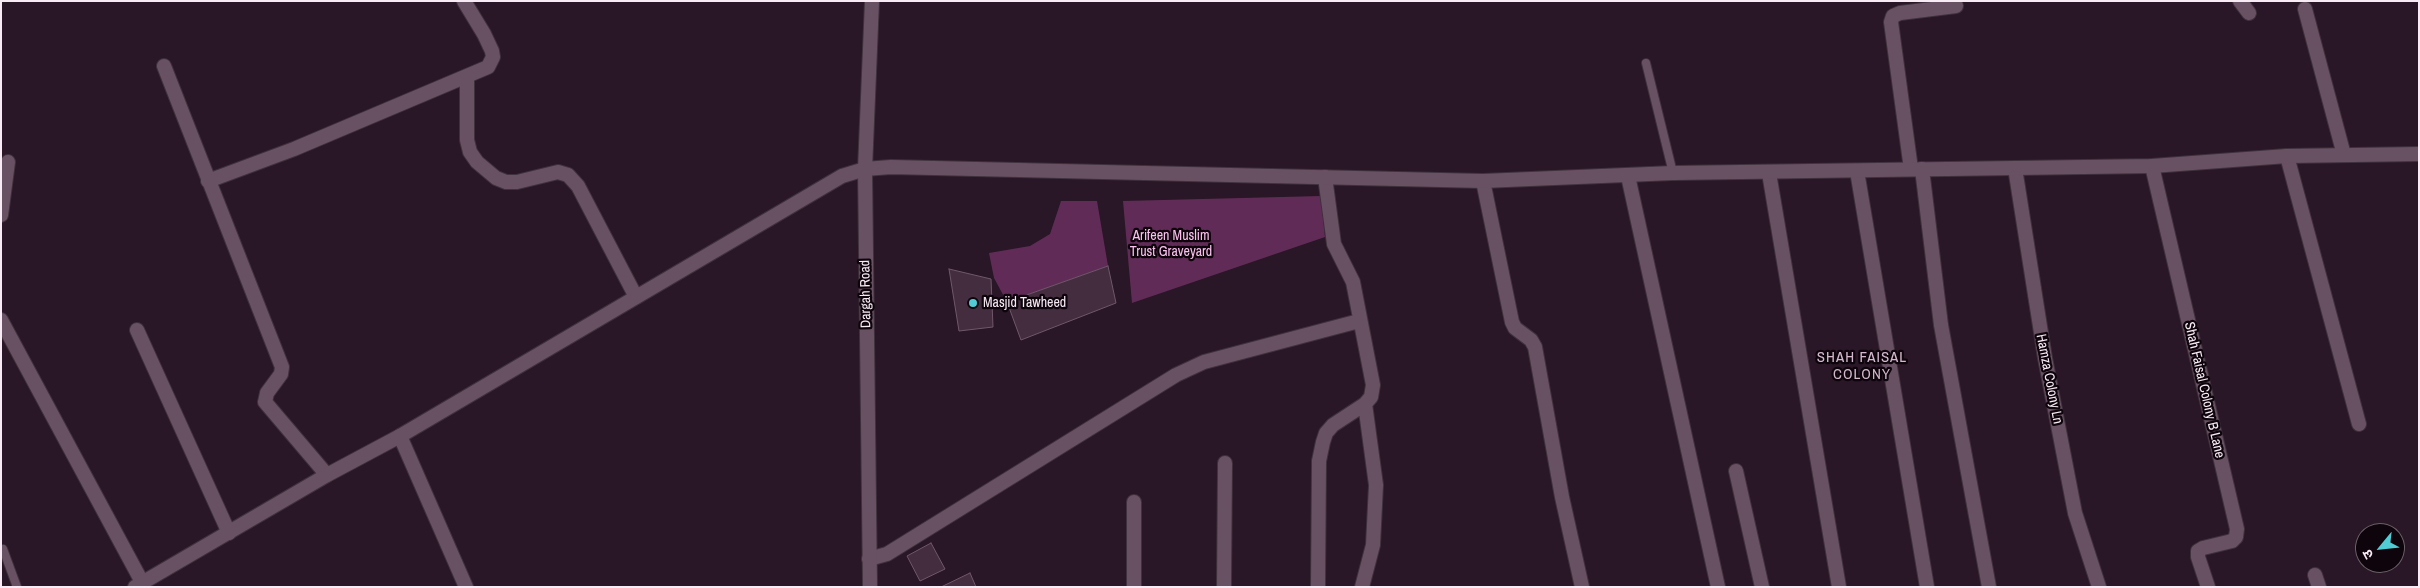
<!DOCTYPE html>
<html>
<head>
<meta charset="utf-8">
<style>
	body { margin:0 }
	#map { position:relative; width:2420px; height:588px; overflow:hidden; background:#291626; font-family:"Archivo Narrow","Noto Sans Devanagari",sans-serif }
	canvas { display:block }
	.frame { position:absolute; inset:0; border:2px solid #f9ebf6; pointer-events:none }
	.north { position:absolute; left:2355px; top:523px; width:50px; height:50px; box-sizing:border-box; background:#0d050b; border:1px solid #6b6169; border-radius:50%; rotate:242deg; font-size:14px; font-weight:700; line-height:20px; text-align:center; color:#f9ebf6 }
	.north::after { content:''; display:block; margin:auto; width:18px; height:22px; background:#51ccd4; clip-path:polygon(50% 0,100% 100%,50% 72%,0 100%) }
</style>
</head>
<body>
<div id="map">
<canvas width="2420" height="588"></canvas>
<div class="frame"></div>
<div class="north">उ</div>
</div>
<script>
const g = document.querySelector('canvas').getContext('2d');
g.lineJoin = 'round';
function fillPath(path, color) { g.fillStyle = color; g.fill(path, 'evenodd'); }
const toPath = rows => new Path2D(rows.map(r => 'M' + r).join(''));
function stroke(path, color, width, dash) { g.strokeStyle = color; g.lineWidth = width; g.lineCap = dash ? 'butt' : 'round'; g.setLineDash(dash || []); g.stroke(path); }
function label(font, color, halo, rows, align = 'center') {
  g.font = font + ' "Archivo Narrow",sans-serif'; g.lineWidth = 4.5; g.setLineDash([]); g.textBaseline = 'middle'; g.strokeStyle = halo; g.fillStyle = color; for (const [text, x, y, turn = 0] of rows) {
    g.save(); g.translate(x, y); g.rotate((+turn || 0) * Math.PI / 180); g.textAlign = isNaN(turn) ? turn : align; if (halo) g.strokeText(text, 0, 0); g.fillText(text, 0, 0); g.restore();
  }
}
fillPath(toPath([
	[1321,196,1325,237,1132,303,1123,201],
	[1061,201,1097,201,1108,266,1007,302,994,278,989,253,1030,246,1050,234]
]), '#602c57');
const building = toPath([
	[1108,266,1116,303,1021,340,1007,302,1108,266],
	[949,269,991,279,993,327,959,331,949,269],
	[931,543,945,569,920,581,907,556,931,543],
	[970,573,976,587,941,587,970,573]
]);
fillPath(building, '#432d3f');
stroke(building, '#70586b', 1);
const service = toPath([
	[1646,63,1673,173],
	[3,549,17,587]
]);
const minor = toPath([
	[2240,1,2249,13],
	[2305,9,2344,155],
	[164,66,282,367,281,374,267,393,265,402,327,475],
	[467,76,467,140,470,152,477,162,496,178,506,182,517,182,558,172,568,175,578,186,636,297],
	[2287,156,2359,424],
	[2152,166,2237,529,2236,537,2232,541,2203,548,2198,551,2198,557,2208,587],
	[2015,168,2045,358,2075,513,2099,587],
	[1911,169,1891,22,1893,16,1900,13,1956,6],
	[1922,169,1941,325,1989,587],
	[1857,171,1927,587],
	[1769,173,1839,587],
	[1628,176,1718,587],
	[208,181,294,149,488,67,493,57,492,51,484,34,464,1],
	[1483,181,1512,322,1515,328,1531,340,1535,347,1562,497,1582,587],
	[1,215,8,162],
	[1,320,142,582],
	[137,330,229,533],
	[400,436,466,587],
	[1736,471,1762,587],
	[1134,502,1134,587],
	[869,559,887,554,1176,375,1204,362,1359,321],
	[2315,575,2319,587],
	[1224,587,1225,463],
	[1318,587,1319,461,1323,442,1326,433,1333,425,1365,404,1371,397,1373,385,1353,282,1334,244,1325,177],
	[1362,587,1373,545,1376,485,1365,404]
]);
const tertiary = toPath([
	[135,587,327,475,400,436,842,176,865,169,891,167,1483,181,1673,173,2152,166,2287,156,2419,154],
	[870,587,865,169,872,1]
]);
stroke(service, '#3f313d', 10);
stroke(minor, '#3f313d', 16);
stroke(tertiary, '#3f313d', 16);
stroke(service, '#695164', 8);
stroke(minor, '#695164', 14);
stroke(tertiary, '#695164', 14);
for (const [x, y, r, color] of [
	[973,303,5,"#51ccd4"]
]) { const dot = new Path2D(); dot.arc(x, y, r, 0, 2 * Math.PI); g.fillStyle = color; g.fill(dot); stroke(dot, '#0d050b', 2); }
label('14px', '#fbc1ef', '#0d050b', [
	["Arifeen Muslim",1171,236],
	["Trust Graveyard",1171,252]
]);
label('14px', '#f9ebf6', '#0d050b', [
	["Dargah Road",866,294,-91],
	["Hamza Colony Ln",2049,379,79],
	["Shah Faisal Colony B Lane",2204,390,77]
]);
label('14px', '#f9ebf6', '#0d050b', [
	["Masjid Tawheed",983,303]
], 'left');
g.letterSpacing = '1px';
label('15px', '#d4b9ce', '#0d050b', [
	["SHAH FAISAL",1862,358],
	["COLONY",1862,375]
]);
g.letterSpacing = '0px';
</script>
</body>
</html>
